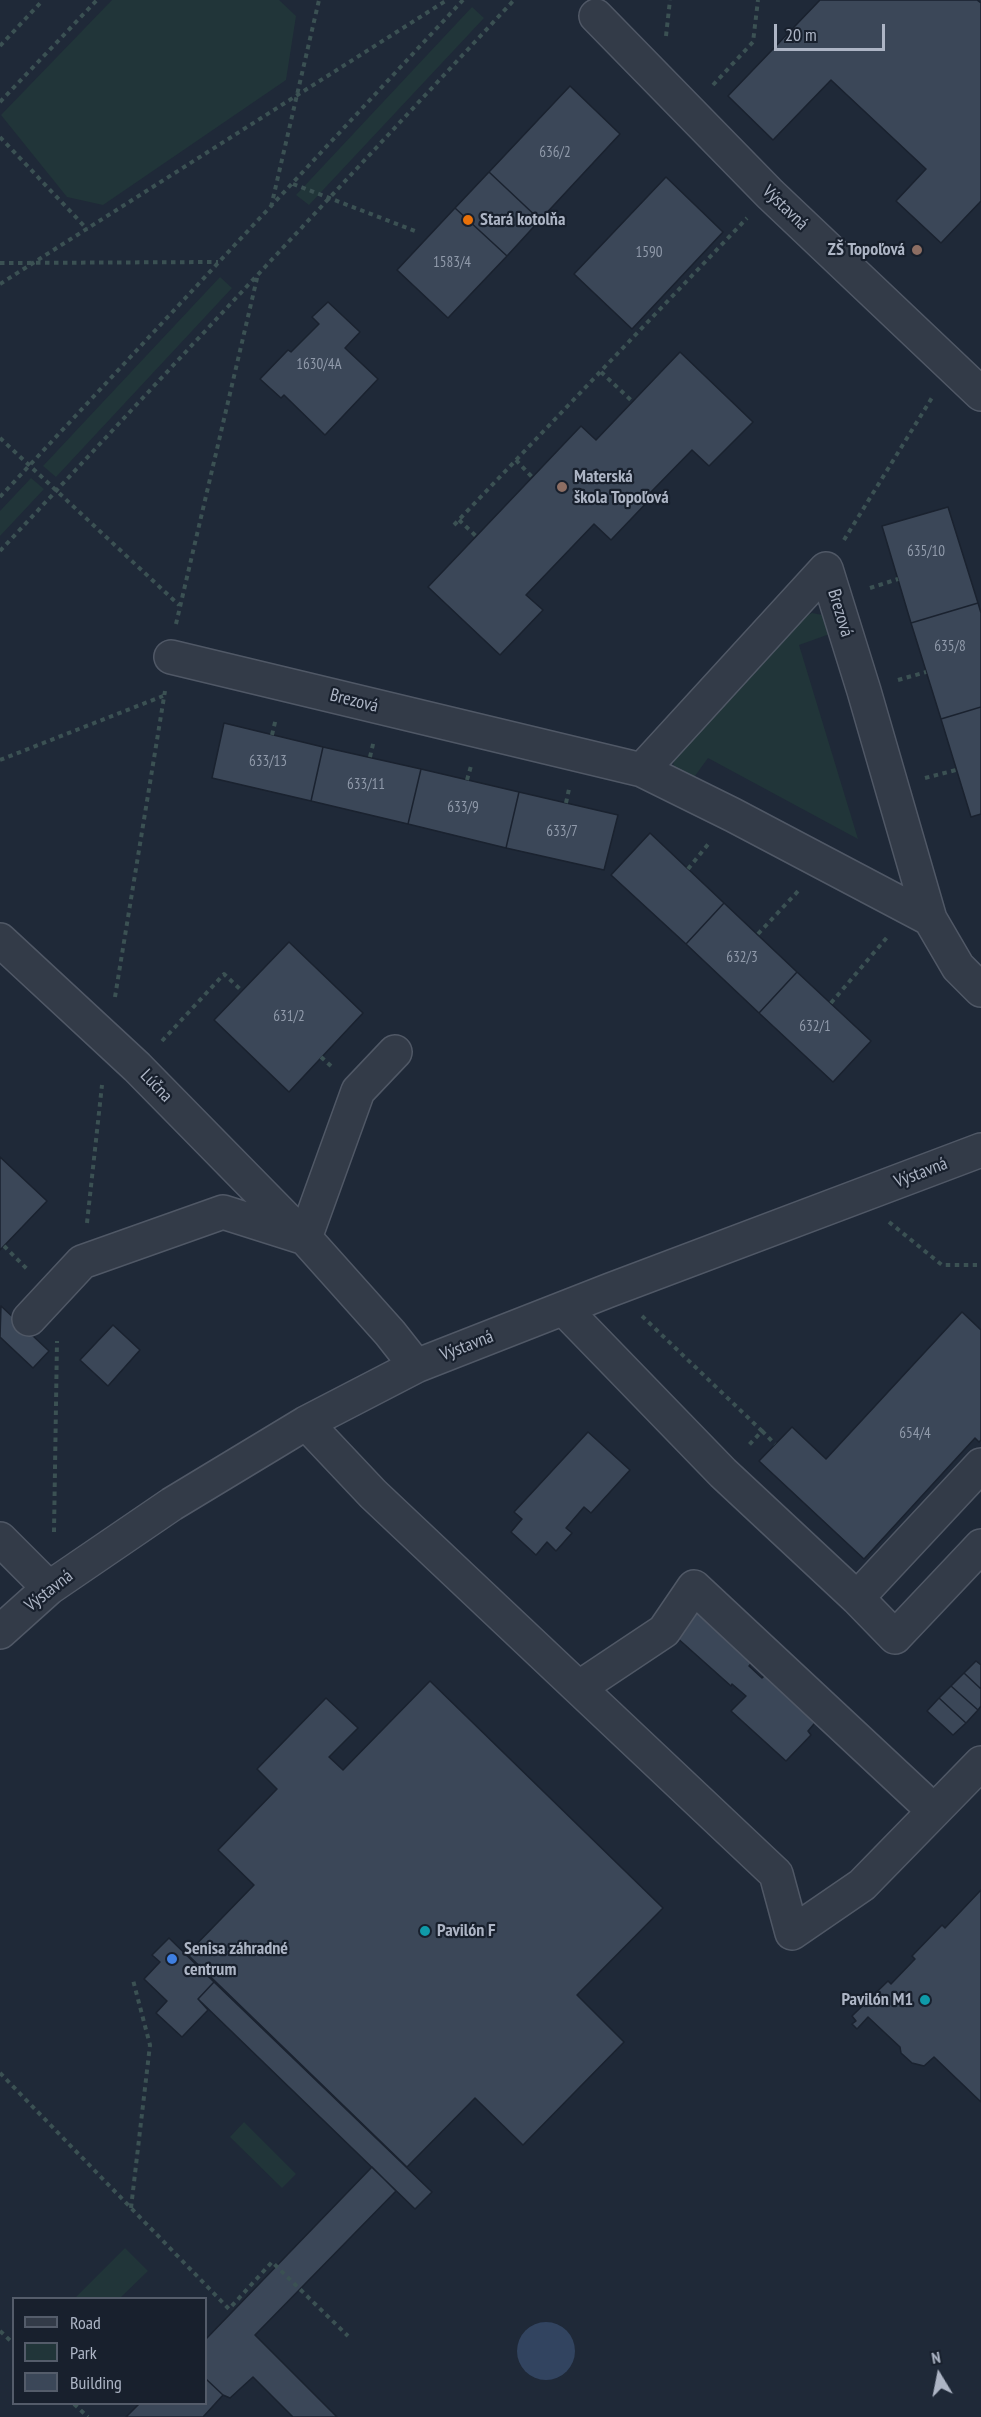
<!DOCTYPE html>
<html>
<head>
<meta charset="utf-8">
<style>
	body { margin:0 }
	#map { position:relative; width:981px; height:2417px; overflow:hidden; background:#1f2938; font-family:"PT Sans Narrow",sans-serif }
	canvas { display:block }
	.legend { position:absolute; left:12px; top:2297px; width:195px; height:108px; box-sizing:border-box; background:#18202d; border:2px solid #545c6a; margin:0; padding:8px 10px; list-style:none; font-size:18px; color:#adb5c5 }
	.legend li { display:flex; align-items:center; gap:12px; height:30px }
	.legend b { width:30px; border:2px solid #545c6a }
	.north { position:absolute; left:909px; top:2345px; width:60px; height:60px; -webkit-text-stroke:4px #18202d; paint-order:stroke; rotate:350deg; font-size:16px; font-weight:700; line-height:24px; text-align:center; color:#adb5c5 }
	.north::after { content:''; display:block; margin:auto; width:21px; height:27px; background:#adb5c5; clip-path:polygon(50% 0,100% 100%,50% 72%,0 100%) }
	.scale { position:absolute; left:774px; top:24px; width:111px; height:27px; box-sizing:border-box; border:3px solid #adb5c5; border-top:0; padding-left:8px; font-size:18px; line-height:21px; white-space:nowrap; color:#adb5c5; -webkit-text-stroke:4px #18202d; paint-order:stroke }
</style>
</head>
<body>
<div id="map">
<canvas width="981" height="2417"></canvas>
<ul class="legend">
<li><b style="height:8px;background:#333b48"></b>Road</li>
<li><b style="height:16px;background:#213539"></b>Park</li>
<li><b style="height:16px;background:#3b4758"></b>Building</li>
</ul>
<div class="north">N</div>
<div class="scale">20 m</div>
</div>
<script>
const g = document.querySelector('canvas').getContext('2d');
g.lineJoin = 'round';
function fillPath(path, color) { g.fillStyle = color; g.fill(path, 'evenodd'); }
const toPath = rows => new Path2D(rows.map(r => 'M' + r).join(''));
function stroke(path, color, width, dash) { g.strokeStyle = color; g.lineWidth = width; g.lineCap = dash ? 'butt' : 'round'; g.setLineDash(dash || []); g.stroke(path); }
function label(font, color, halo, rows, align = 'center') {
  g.font = font + ' "PT Sans Narrow",sans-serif'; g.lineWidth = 4.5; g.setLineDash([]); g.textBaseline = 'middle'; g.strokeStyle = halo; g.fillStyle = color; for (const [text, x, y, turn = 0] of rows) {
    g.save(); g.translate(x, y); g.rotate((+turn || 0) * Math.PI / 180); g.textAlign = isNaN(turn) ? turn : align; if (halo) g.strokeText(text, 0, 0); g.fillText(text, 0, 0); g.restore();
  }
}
fillPath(toPath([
	[112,0,279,0,296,16,286,80,103,205,67,197,1,115],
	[472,7,484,18,309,205,296,195],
	[220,277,232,288,56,477,43,466],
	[31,478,44,489,0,536,0,511],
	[812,613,828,616,838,631,799,645,858,839,708,758,684,791,673,774,674,755,792,623],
	[244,2122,296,2174,282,2188,230,2137],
	[125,2248,148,2271,120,2298,75,2298]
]), '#213539');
fillPath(toPath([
	'517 2351a29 29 0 1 1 58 0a29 29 0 1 1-58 0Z'
]), '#324460');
const building = toPath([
	[820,0,977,0,981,3,981,201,941,243,896,201,926,169,831,80,773,140,728,96,820,0],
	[570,86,620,134,540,220,489,172,570,86],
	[489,172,540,220,507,256,455,208,489,172],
	[666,177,723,232,632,329,574,274,666,177],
	[455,208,507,256,448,318,397,270,455,208],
	[328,302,360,332,345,348,378,379,325,435,284,395,281,398,260,379,288,350,291,352,319,324,312,317,328,302],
	[680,352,753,422,709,466,692,450,650,493,653,496,611,540,594,524,526,595,543,610,500,655,428,587,581,426,596,440,680,352],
	[948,507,978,603,911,623,882,526,948,507],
	[978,603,981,613,981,707,941,719,911,623,978,603],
	[981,707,981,814,971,817,941,719,981,707],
	[224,723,323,747,311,801,212,778,224,723],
	[323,747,421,769,408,824,311,801,323,747],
	[421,769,519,792,506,848,408,824,421,769],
	[519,792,618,815,604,870,506,848,519,792],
	[650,833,724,903,686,944,611,875,650,833],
	[724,903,797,972,759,1013,686,944,724,903],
	[289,942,363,1013,289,1092,214,1020,289,942],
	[797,972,871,1041,833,1082,759,1013,797,972],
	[0,1157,47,1201,0,1250,0,1157],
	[1,1306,49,1351,33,1368,0,1337,1,1306],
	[962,1312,981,1330,981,1440,979,1442,975,1438,864,1559,759,1461,792,1427,826,1459,962,1312],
	[113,1325,140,1350,108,1386,80,1360,113,1325],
	[588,1432,630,1470,591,1513,584,1507,566,1528,572,1533,556,1551,547,1542,536,1555,511,1532,522,1519,514,1512,588,1432],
	[700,1609,755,1659,749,1666,762,1678,768,1672,819,1718,808,1731,811,1735,786,1761,731,1711,746,1696,732,1684,731,1686,675,1636,700,1609],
	[976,1661,981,1665,981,1689,964,1673,976,1661],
	[964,1673,981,1689,981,1706,978,1710,951,1686,964,1673],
	[430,1681,663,1908,577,1995,624,2042,523,2145,475,2098,407,2167,187,1954,254,1885,218,1850,277,1789,257,1769,326,1698,358,1728,329,1757,343,1770,430,1681],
	[951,1686,978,1710,966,1723,939,1698,951,1686],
	[939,1698,966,1723,953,1735,927,1711,939,1698],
	[981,1890,981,2102,934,2057,924,2066,912,2063,901,2053,900,2047,868,2017,857,2029,852,2024,856,2021,852,2016,888,1981,891,1984,915,1959,912,1956,942,1925,945,1928,981,1890],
	[169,1938,214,1982,198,1999,208,2010,182,2037,156,2013,167,2001,144,1979,160,1962,152,1955,169,1938],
	[214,1982,432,2192,415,2209,198,1999,214,1982],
	[372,2167,396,2191,255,2335,337,2417,293,2417,253,2377,230,2398,223,2395,206,2379,206,2339,372,2167],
	[206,2379,223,2395,203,2417,126,2417,139,2404,206,2404,206,2379]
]);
fillPath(building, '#3b4758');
stroke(building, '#1a222f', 1.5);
const minor = toPath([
	[596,16,770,194,981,394],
	[171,657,642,770,733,815,930,919,958,967,981,990],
	[642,770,826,569,864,691,930,919],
	[0,940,137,1067,305,1238,390,1333,416,1366],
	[564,1309,723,1473,857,1598,895,1637,981,1546],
	[29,1319,82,1262,223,1212,305,1238,358,1091,395,1052],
	[306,1423,373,1494,776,1874,792,1933,862,1885,981,1763],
	[0,1539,49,1588],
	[857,1598,981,1465],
	[0,1632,49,1588,172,1504,306,1423,416,1366,610,1290,981,1150],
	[580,1687,664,1631,694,1587,934,1811]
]);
stroke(minor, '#505866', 36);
stroke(toPath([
	[666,36,670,0],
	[0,46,43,0],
	[713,85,753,42,758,0],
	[0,102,97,0],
	[0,137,87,229],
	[293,184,415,231],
	[271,207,319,0],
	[0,263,218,262],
	[0,284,447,0],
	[601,372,633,402],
	[0,438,179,605],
	[516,460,532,477],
	[0,497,463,0],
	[459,520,476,536],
	[454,525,747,218],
	[844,540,933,396],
	[0,551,514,0],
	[870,588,898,579],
	[176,624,258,274],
	[898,680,926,672],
	[272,735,276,718],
	[370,757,374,740],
	[0,760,163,696],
	[925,778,956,770],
	[467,780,471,766],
	[566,803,569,789],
	[688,869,710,842],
	[758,934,800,889],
	[115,997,165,691],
	[831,1003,889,935],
	[162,1041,224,974,242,991],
	[321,1057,332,1067],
	[889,1222,942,1265,977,1265],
	[87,1223,102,1085],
	[4,1246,27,1269],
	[642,1316,762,1431,747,1447],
	[762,1431,775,1444],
	[54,1532,57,1341],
	[0,2073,229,2309,272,2262,348,2336],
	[131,2208,150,2045,133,1980],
	[0,2331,14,2344],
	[74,2404,88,2417]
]), '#3b5153', 4, [4.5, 4.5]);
stroke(minor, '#333b48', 33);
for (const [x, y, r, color] of [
	[468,220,6,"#e8710a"],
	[917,250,6,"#8d6e63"],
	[562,487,6,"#8d6e63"],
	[425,1931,6,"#0f9aa8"],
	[172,1959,6,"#3f7fe0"],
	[925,2000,6,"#0f9aa8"]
]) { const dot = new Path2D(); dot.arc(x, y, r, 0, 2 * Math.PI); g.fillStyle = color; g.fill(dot); stroke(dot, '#18202d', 2); }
label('15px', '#909aaa', null, [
	["636/2",555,153],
	["1590",649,253],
	["1583/4",452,263],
	["1630/4A",319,365],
	["635/10",926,552],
	["635/8",950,647],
	["633/13",268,762],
	["633/11",366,785],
	["633/9",463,808],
	["633/7",562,832],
	["632/3",742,958],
	["631/2",289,1017],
	["632/1",815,1027],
	["654/4",915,1434]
]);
label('18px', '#adb5c5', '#18202d', [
	["Výstavná",785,208,44],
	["Brezová",840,613,73],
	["Brezová",354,701,14],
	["Lúčna",156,1086,46],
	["Výstavná",921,1173,-21],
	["Výstavná",467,1346,-21],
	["Výstavná",49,1591,-38]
]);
label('bold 18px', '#adb5c5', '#18202d', [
	["Stará kotolňa",480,220],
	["ZŠ Topoľová",905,250,"right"],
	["Materská",574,477],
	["škola Topoľová",574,498],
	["Pavilón F",437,1931],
	["Senisa záhradné",184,1949],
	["centrum",184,1970],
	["Pavilón M1",913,2000,"right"]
], 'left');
</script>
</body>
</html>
